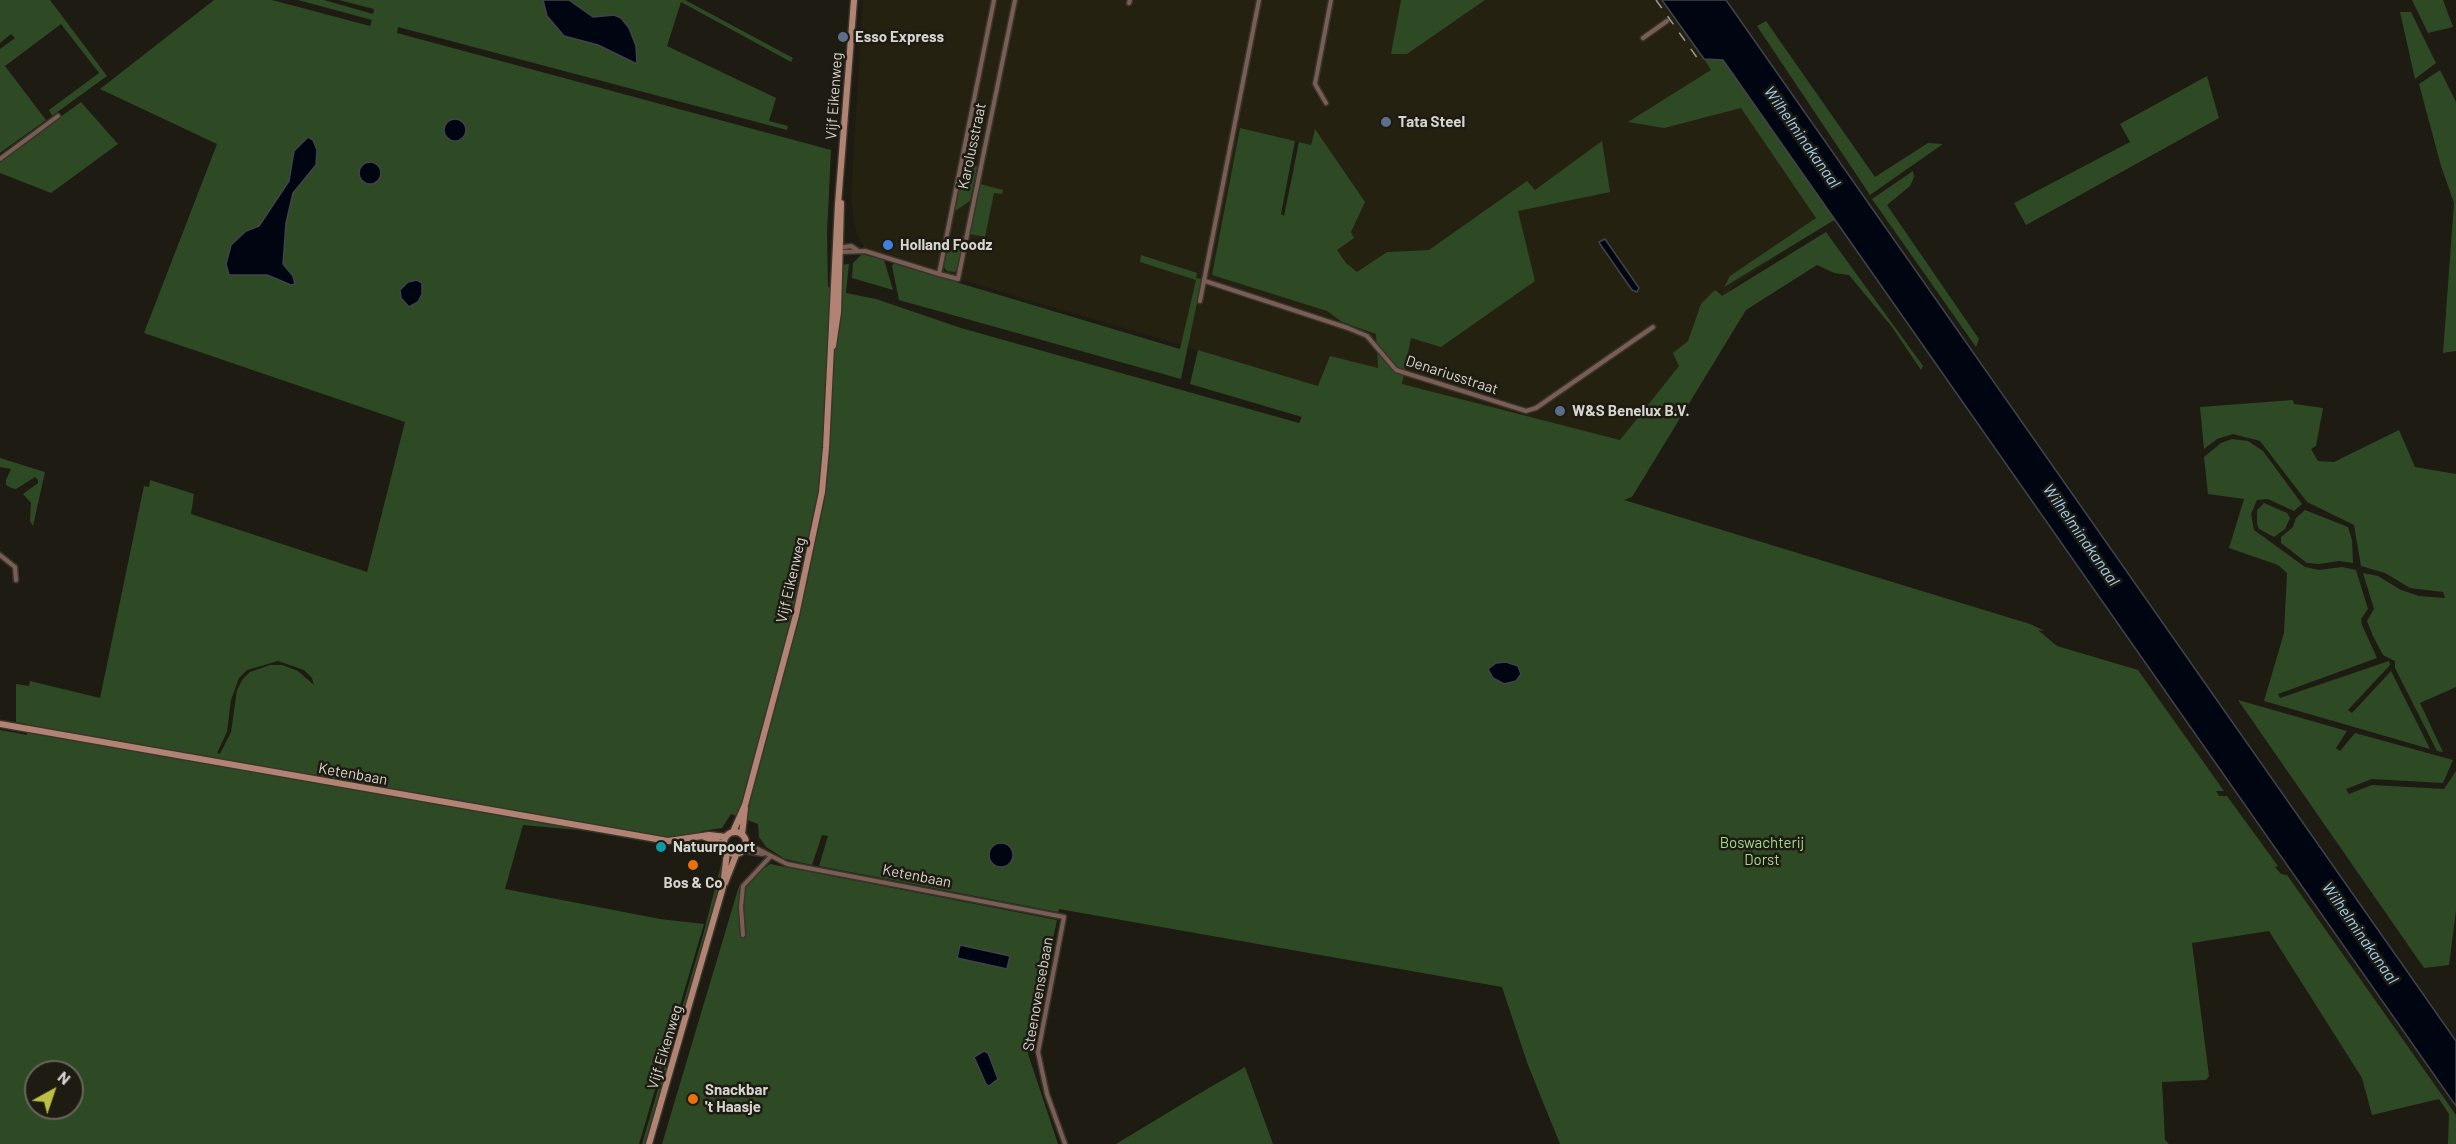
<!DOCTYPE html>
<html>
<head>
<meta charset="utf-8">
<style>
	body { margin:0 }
	#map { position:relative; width:2456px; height:1144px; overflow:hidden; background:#1e1b12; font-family:Barlow,sans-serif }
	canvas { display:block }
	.north { position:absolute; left:24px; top:1060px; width:60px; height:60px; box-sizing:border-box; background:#1e1b12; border:2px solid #68655d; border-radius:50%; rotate:40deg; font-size:16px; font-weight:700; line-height:24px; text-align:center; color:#d6d4ce }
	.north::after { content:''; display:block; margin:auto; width:21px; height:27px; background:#bbc044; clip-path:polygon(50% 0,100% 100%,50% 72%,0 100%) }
</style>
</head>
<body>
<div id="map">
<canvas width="2456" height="1144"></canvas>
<div class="north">N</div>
</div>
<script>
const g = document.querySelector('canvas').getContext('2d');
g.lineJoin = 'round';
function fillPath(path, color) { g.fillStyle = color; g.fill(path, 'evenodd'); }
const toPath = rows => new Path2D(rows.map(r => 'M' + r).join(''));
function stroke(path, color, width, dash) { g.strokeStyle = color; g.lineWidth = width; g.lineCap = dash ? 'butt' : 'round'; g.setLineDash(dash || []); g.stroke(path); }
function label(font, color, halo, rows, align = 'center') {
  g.font = font + ' Barlow,sans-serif'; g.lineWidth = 5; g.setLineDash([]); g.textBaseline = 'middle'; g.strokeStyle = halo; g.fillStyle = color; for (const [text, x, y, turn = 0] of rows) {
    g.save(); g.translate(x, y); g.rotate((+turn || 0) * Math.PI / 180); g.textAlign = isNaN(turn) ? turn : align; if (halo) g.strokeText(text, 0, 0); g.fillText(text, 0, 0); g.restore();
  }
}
fillPath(toPath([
	[863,0,1401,0,1392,54,1407,54,1485,0,1662,0,1704,59,1832,219,1733,286,1692,350,1620,440,1401,384,1429,250,1387,252,1357,272,1346,263,1337,250,1351,232,1314,130,1311,145,1240,129,1212,275,1328,311,1342,322,1376,334,1378,368,1319,386,955,278,864,247,856,233,851,198]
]), '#252111');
fillPath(toPath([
	[0,0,50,0,107,76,52,116,49,110,99,73,61,24,5,66,46,120,0,153,0,49,15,38,11,34,0,43],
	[214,0,272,0,370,26,372,20,298,0,324,0,373,14,374,9,339,0,685,0,793,58,791,62,681,2,667,46,776,98,769,121,788,126,787,130,398,27,397,33,831,150,827,233,828,287,841,291,841,265,849,264,846,293,876,299,961,328,1299,423,1302,417,1190,384,1198,350,1318,386,1330,356,1378,368,1376,334,1342,322,1327,311,1212,275,1240,128,1295,141,1281,214,1284,216,1299,142,1311,145,1315,129,1365,202,1351,232,1354,238,1337,250,1346,263,1357,272,1387,252,1429,250,1527,181,1535,190,1602,141,1610,192,1518,211,1535,281,1441,347,1411,338,1402,384,1620,440,1679,366,1673,353,1688,341,1701,304,1715,290,1722,296,1826,232,1923,366,1921,370,1892,327,1849,275,1834,273,1817,265,1746,310,1632,497,1624,500,2030,624,2045,631,2038,630,2057,646,2138,670,2224,791,2216,791,2219,796,2227,796,2278,866,2275,867,2281,874,2287,875,2456,1115,2456,1144,2448,1144,2449,1114,2439,1099,2372,1115,2362,1078,2269,931,2192,943,2209,1076,2206,1080,2162,1082,2165,1140,2169,1144,1560,1144,1528,1065,1502,987,1059,909,1058,912,819,866,828,836,822,835,812,865,785,859,766,847,759,837,758,824,731,814,722,828,702,831,695,836,676,839,523,825,505,889,660,919,704,924,639,1144,0,1144,0,730,27,735,27,724,16,722,16,684,29,686,30,681,100,698,144,486,149,487,150,480,194,494,191,514,367,572,405,422,144,333,217,144,100,89],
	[278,661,304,670,312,678,314,685,298,671,282,665,270,665,250,672,242,680,237,690,231,732,220,754,217,753,227,732,231,700,239,678,247,670],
	[36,1072,72,1072,72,1108,36,1108],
	[1401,0,1485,0,1407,54,1391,54],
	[2412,0,2443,0,2453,27,2428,33],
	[2400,12,2411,12,2436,63,2415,79],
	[1766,21,1875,177,1928,143,1943,144,1870,195,1757,26],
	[1704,59,1723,60,1836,219,1724,287,1730,276,1816,218,1741,108,1664,128,1628,122,1711,70],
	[2440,70,2456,102,2456,351,2443,353,2454,203,2441,166,2419,84],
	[2207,76,2219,118,2026,225,2014,203,2130,142,2120,124],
	[81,102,118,144,51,193,0,173,0,161],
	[967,151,977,167,970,201,955,211],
	[1913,171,1914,177,1910,186,1887,205,1979,339,1976,347,1872,199],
	[980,184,1003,190,1002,194,994,193,985,237,970,234],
	[964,235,957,269,955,272,947,271,944,267,948,245],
	[862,254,884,260,893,290,852,278,853,263],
	[1141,255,1197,273,1196,278,1202,279,1181,379,899,300,892,266,894,263,899,265,1180,349,1196,280,1140,262],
	[2293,400,2294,404,2323,408,2316,446,2311,449,2318,461,2334,462,2399,430,2415,467,2456,474,2456,687,2420,703,2443,752,2437,751,2395,668,2395,661,2383,655,2373,636,2367,621,2374,609,2363,573,2378,576,2401,590,2419,596,2445,598,2443,592,2410,588,2385,573,2361,566,2354,525,2307,502,2260,441,2233,434,2217,439,2204,449,2200,407],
	[2232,439,2248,441,2263,451,2302,504,2294,511,2268,499,2257,500,2251,514,2254,530,2305,567,2319,570,2342,567,2356,570,2368,609,2361,619,2362,625,2377,658,2278,694,2280,698,2389,661,2390,665,2348,710,2352,713,2391,671,2430,749,2264,701,2284,633,2287,573,2278,565,2229,548,2244,499,2208,494,2204,457,2221,443],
	[0,458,45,472,33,526,30,521,31,503,23,494,38,483,38,480,35,477,16,489,11,488,6,485,6,480,11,469,0,467],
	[2264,503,2287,513,2290,518,2285,529,2274,537,2259,529,2257,524,2257,510],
	[2305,510,2348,527,2352,540,2353,563,2339,561,2319,564,2307,563,2281,543,2281,537,2293,527,2296,518],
	[2238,700,2347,731,2336,748,2340,751,2355,733,2453,760,2443,783,2372,779,2346,789,2349,794,2372,785,2444,789,2456,771,2456,910,2449,965,2424,968],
	[770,864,1057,920,1028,1054,1058,1144,662,1144,739,886],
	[721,865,724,866,723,875,697,973,646,1144,642,1144,702,939],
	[1245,1067,1273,1144,1116,1144,1202,1092]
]), '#2e4a24');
const water = toPath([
	[543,0,569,0,593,17,614,15,621,18,629,28,636,46,637,64,598,45,564,36,547,16,543,0],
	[1662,0,1726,0,2456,1041,2456,1106,1723,60,1704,59,1662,0],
	'444 130a11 11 0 1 1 22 0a11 11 0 1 1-22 0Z',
	[308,137,313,140,317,150,316,165,293,193,286,223,283,264,293,276,295,284,291,285,267,275,229,275,226,264,231,245,246,231,259,226,289,181,294,151,308,137],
	'359 173a11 11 0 1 1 22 0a11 11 0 1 1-22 0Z',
	[1605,239,1639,288,1637,292,1632,290,1600,244,1599,242,1605,239],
	[417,280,422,283,422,294,418,302,409,307,401,298,400,290,408,282,417,280],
	[1506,662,1518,666,1521,674,1516,681,1504,684,1493,678,1488,669,1496,663,1506,662],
	'989 855a12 12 0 1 1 24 0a12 12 0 1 1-24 0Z',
	[960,945,1010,956,1007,969,957,958,960,945],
	[984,1051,988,1053,998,1079,989,1086,986,1084,974,1057,984,1051]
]);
fillPath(water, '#000611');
stroke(water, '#40444a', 1.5);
const street = toPath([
	[1129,3,1130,0],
	[1643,38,1667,21],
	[1326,103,1315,84,1331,0],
	[0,159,58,116],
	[839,248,851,246,857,250],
	[841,252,865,251,939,274,994,0],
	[939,274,958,279,1015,0],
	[1205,281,1348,328,1367,336,1396,370,1526,411,1536,408,1653,327],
	[1200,301,1259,0],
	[0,555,15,567,16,580],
	[746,843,787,864,1064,917,1038,1052,1047,1094,1065,1144],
	[744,851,763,854],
	[743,935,741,907,743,886,770,857]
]);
const secondary = toPath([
	[833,346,838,312,841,203],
	[0,724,668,841,709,835,726,837],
	'724 843a11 11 0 1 1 22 0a11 11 0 1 1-22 0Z',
	[733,832,745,805,796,615,822,492,826,448,838,204,854,0],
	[742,834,745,808],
	[702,836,723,844],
	[725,883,736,855],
	[649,1144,723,887,727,852]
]);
stroke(street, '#38352c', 7);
stroke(secondary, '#38352c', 9);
stroke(street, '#7a5d54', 4);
stroke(secondary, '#b18373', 6);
stroke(toPath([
	[1656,0,1698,59]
]), '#9d9a93', 1.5, [10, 10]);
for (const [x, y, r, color] of [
	[843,37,6,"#5c6f8a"],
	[1386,122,6,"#5c6f8a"],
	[888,245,6,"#3f7fe0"],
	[1560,411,6,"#5c6f8a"],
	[661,847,6,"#0f9aa8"],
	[693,865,6,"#e8710a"],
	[693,1099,6,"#e8710a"]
]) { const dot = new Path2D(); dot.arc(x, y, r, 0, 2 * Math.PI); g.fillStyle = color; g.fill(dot); stroke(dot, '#1e1b12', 2); }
label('bold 15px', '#d6d4ce', '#1e1b12', [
	["Esso Express",855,37],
	["Tata Steel",1398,122],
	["Holland Foodz",900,245],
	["W&S Benelux B.V.",1572,411],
	["Natuurpoort",673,847],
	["Bos & Co",693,883,"center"],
	["Snackbar",705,1090],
	["'t Haasje",705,1107]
], 'left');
label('15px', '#d6d4ce', '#1e1b12', [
	["Vijf Eikenweg",834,96,-86],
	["Karolusstraat",972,146,-78],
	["Denariusstraat",1452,375,18],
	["Vijf Eikenweg",791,580,-77],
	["Ketenbaan",353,774,10],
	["Ketenbaan",917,876,11],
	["Steenovensebaan",1038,994,-80],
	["Vijf Eikenweg",665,1047,-73]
]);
label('15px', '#a0da8d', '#1e1b12', [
	["Boswachterij",1762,843],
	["Dorst",1762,860]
]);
label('italic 16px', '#a1d2f6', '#1e1b12', [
	["Wilhelminakanaal",1802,137,55],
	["Wilhelminakanaal",2081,535,55],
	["Wilhelminakanaal",2360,933,55]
]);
</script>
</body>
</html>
